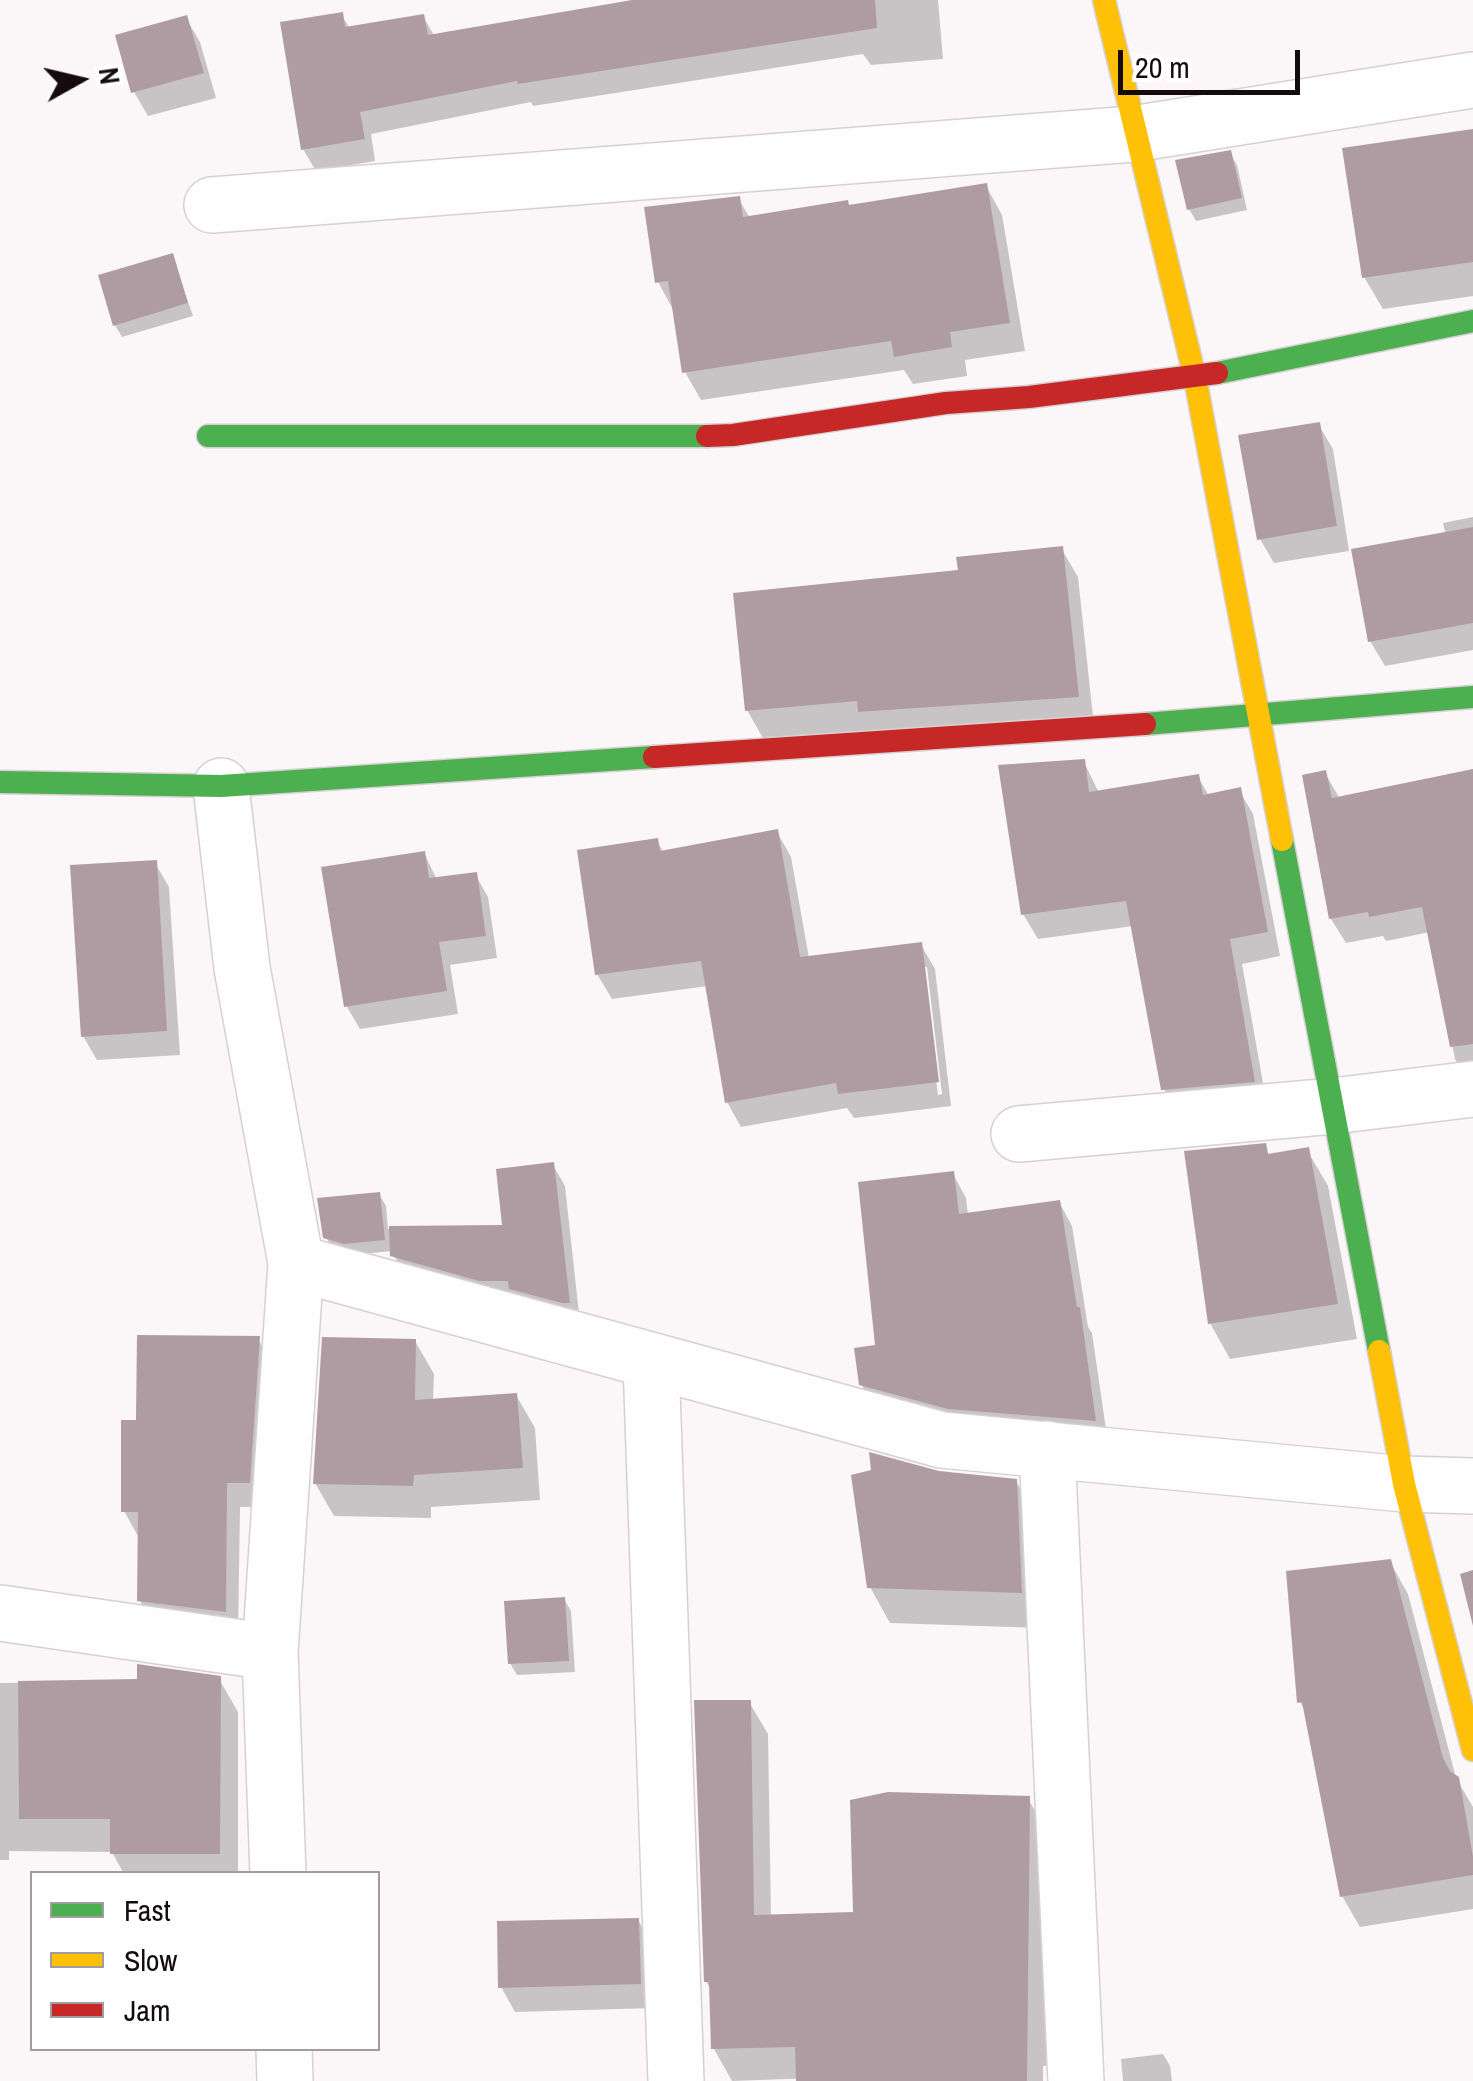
<!DOCTYPE html>
<html>
<head>
<meta charset="utf-8">
<style>
	body { margin:0 }
	#map { position:relative; width:1473px; height:2081px; overflow:hidden; background:#fbf6f8; font-family:"Archivo Narrow",sans-serif }
	canvas { display:block }
	.legend { position:absolute; left:30px; top:1871px; width:350px; height:180px; box-sizing:border-box; background:#fff; border:2px solid #a19d9e; margin:0; padding:12px 18px; list-style:none; font-size:30px; color:#140b0d }
	.legend li { display:flex; align-items:center; gap:20px; height:50px }
	.legend b { width:50px; border:2px solid #a19d9e }
	.north { position:absolute; left:30px; top:30px; width:100px; height:100px; -webkit-text-stroke:8px #fff; paint-order:stroke; rotate:82deg; font-size:28px; font-weight:700; line-height:40px; text-align:center; color:#140b0d }
	.north::after { content:''; display:block; margin:auto; width:35px; height:45px; background:#140b0d; clip-path:polygon(50% 0,100% 100%,50% 72%,0 100%) }
	.scale { position:absolute; left:1118px; top:50px; width:182px; height:45px; box-sizing:border-box; border:5px solid #140b0d; border-top:0; padding-left:12px; font-size:30px; line-height:35px; white-space:nowrap; color:#140b0d; -webkit-text-stroke:8px #fff; paint-order:stroke }
</style>
</head>
<body>
<div id="map">
<canvas width="1473" height="2081"></canvas>
<ul class="legend">
<li><b style="height:12px;background:#4caf50"></b>Fast</li>
<li><b style="height:12px;background:#ffc107"></b>Slow</li>
<li><b style="height:12px;background:#c62828"></b>Jam</li>
</ul>
<div class="north">N</div>
<div class="scale">20 m</div>
</div>
<script>
const g = document.querySelector('canvas').getContext('2d');
g.lineJoin = 'round';
function fillPath(path, color) { g.fillStyle = color; g.fill(path, 'evenodd'); }
const toPath = rows => new Path2D(rows.map(r => 'M' + r).join(''));
function stroke(path, color, width, dash) { g.strokeStyle = color; g.lineWidth = width; g.lineCap = dash ? 'butt' : 'round'; g.setLineDash(dash || []); g.stroke(path); }
fillPath(toPath([
	[647,0,938,0,943,59,871,65,863,54,533,106,531,102,371,134,375,161,316,171,303,149,341,14,350,29,423,16,435,37],
	[186,18,200,42,216,98,148,116,134,92],
	[1473,131,1473,296,1383,309,1364,277],
	[1230,153,1237,165,1247,210,1196,221,1189,209],
	[986,186,1002,215,1025,351,965,360,967,376,913,384,904,370,701,400,685,372,674,311,658,282,738,198,750,218,850,208],
	[172,256,193,316,122,337,115,325],
	[1318,424,1333,449,1349,551,1274,563,1260,539],
	[1473,517,1473,650,1385,666,1370,641,1446,535,1443,523],
	[1061,548,1078,577,1094,726,764,740,747,710,961,572],
	[1084,762,1099,793,1198,777,1209,796,1239,790,1253,814,1280,956,1242,964,1267,1106,1178,1114,1164,1089,1133,926,1038,939,1023,914],
	[1325,773,1340,799,1473,911,1473,1083,1469,1084,1455,1059,1430,932,1386,941,1383,936,1346,943,1331,919],
	[777,832,791,857,809,958,921,945,935,969,951,1106,854,1118,847,1108,741,1127,727,1102,708,986,612,999,597,974,657,841,664,853],
	[922,967,927,967,942,1094,938,1095],
	[424,853,437,880,475,874,488,897,497,958,450,965,458,1014,360,1029,347,1007],
	[155,863,169,887,180,1055,97,1060,83,1036],
	[1264,1146,1270,1156,1307,1150,1328,1186,1357,1339,1230,1359,1210,1323],
	[553,1165,565,1186,580,1323,405,1277,392,1251,352,1255,333,1250,326,1237,379,1194,386,1206,388,1229,505,1227],
	[953,1174,966,1198,968,1215,1059,1202,1072,1226,1088,1327,1092,1333,1108,1443,875,1408,861,1384],
	[258,1339,272,1364,263,1507,240,1507,238,1636,154,1625,140,1601,138,1536,124,1511,139,1423],
	[415,1341,434,1374,433,1401,516,1395,535,1428,540,1500,431,1507,431,1518,334,1516,315,1483],
	[938,1474,1016,1481,1036,1517,1041,1628,890,1623,870,1587],
	[1390,1562,1408,1594,1456,1778,1473,1807,1473,1909,1360,1927,1342,1896,1307,1714,1300,1702],
	[564,1599,571,1611,575,1672,517,1675,510,1663],
	[219,1679,238,1712,238,1874,124,1874,112,1852,9,1851,9,1860,0,1860,0,1683],
	[749,1702,768,1734,771,1917,855,1915,1028,1799,1047,1831,1046,2066,1043,2066,1043,2081,870,2081,870,2076,732,2081,714,2049,712,1991,706,1982],
	[638,1920,652,1945,654,2008,515,2012,501,1987],
	[1163,2054,1170,2066,1172,2081,1123,2081,1121,2059]
]), '#0003');
fillPath(toPath([
	[632,0,875,0,877,28,518,84,517,81,360,112,365,139,301,150,280,22,343,12,345,27,424,14,428,35],
	[187,15,204,73,131,93,115,35],
	[1473,129,1473,262,1362,278,1342,148],
	[1231,150,1242,198,1187,210,1175,160],
	[987,183,1010,323,950,332,952,347,894,357,891,341,682,373,668,281,655,283,644,207,740,196,743,217,848,200,849,205],
	[173,253,188,303,113,326,98,275],
	[1320,422,1337,526,1257,540,1238,435],
	[1473,527,1473,623,1368,642,1351,549],
	[1063,546,1079,697,858,712,857,701,745,711,733,593,958,570,956,557],
	[1085,759,1089,792,1199,774,1203,795,1241,787,1268,932,1230,939,1255,1082,1161,1090,1126,901,1021,915,998,765],
	[1473,769,1473,1044,1450,1047,1422,907,1369,917,1368,912,1329,919,1302,775,1326,770,1332,798],
	[778,829,800,957,922,942,939,1082,838,1094,836,1083,725,1103,701,961,595,975,577,850,658,838,660,851],
	[425,851,429,878,477,872,486,936,439,942,447,991,344,1007,321,867],
	[157,860,167,1031,81,1037,70,865],
	[1266,1143,1268,1154,1309,1147,1338,1304,1208,1324,1184,1151],
	[554,1162,570,1303,562,1303,509,1289,508,1281,479,1281,390,1256,389,1226,502,1225,496,1169],
	[954,1171,959,1214,1060,1200,1077,1307,1080,1307,1096,1421,948,1409,859,1385,854,1348,875,1345,858,1182],
	[380,1192,385,1240,344,1244,323,1238,317,1198],
	[137,1335,260,1336,250,1483,227,1483,226,1612,137,1601,138,1512,121,1512,121,1420,136,1420],
	[322,1337,416,1339,415,1400,517,1393,523,1468,414,1475,413,1486,313,1484],
	[869,1452,939,1471,1017,1479,1022,1593,867,1588,851,1475,871,1470],
	[1391,1559,1443,1758,1450,1771,1459,1777,1473,1857,1473,1875,1340,1897,1302,1702,1297,1703,1286,1571],
	[1473,1570,1473,1626,1460,1574],
	[565,1597,569,1661,508,1664,504,1601],
	[137,1664,221,1676,220,1854,110,1854,110,1819,19,1819,18,1681,137,1679],
	[694,1700,751,1700,754,1915,853,1912,850,1800,888,1792,1030,1796,1027,2081,796,2081,795,2047,711,2049,709,1982,704,1982],
	[639,1918,641,1984,498,1988,497,1921]
]), '#af9ba2');
const street = toPath([
	[212,205,1133,134,1473,80],
	[221,786,242,968,296,1263,270,1652,278,1874],
	[1019,1134,1333,1106,1473,1089],
	[296,1263,942,1440,1404,1484,1473,1486],
	[651,1362,676,2081],
	[1047,1449,1076,2081],
	[0,1613,270,1652],
	[284,2048,285,2081]
]);
const fast = toPath([
	[1217,373,1473,321],
	[208,436,707,436],
	[1145,724,1473,697],
	[0,782,221,786,654,757],
	[1282,840,1379,1351]
]);
const slow = toPath([
	[1104,0,1195,378,1282,840],
	[1379,1351,1404,1484,1473,1750]
]);
const jam = toPath([
	[707,436,733,435,946,403,1029,397,1217,373],
	[654,757,1145,724]
]);
stroke(street, '#d7d0d2', 58);
stroke(fast, '#d7d0d2', 25);
stroke(slow, '#d7d0d2', 25);
stroke(jam, '#d7d0d2', 25);
stroke(street, '#fefefe', 55);
stroke(fast, '#4caf50', 22);
stroke(slow, '#ffc107', 22);
stroke(jam, '#c62828', 22);
</script>
</body>
</html>
